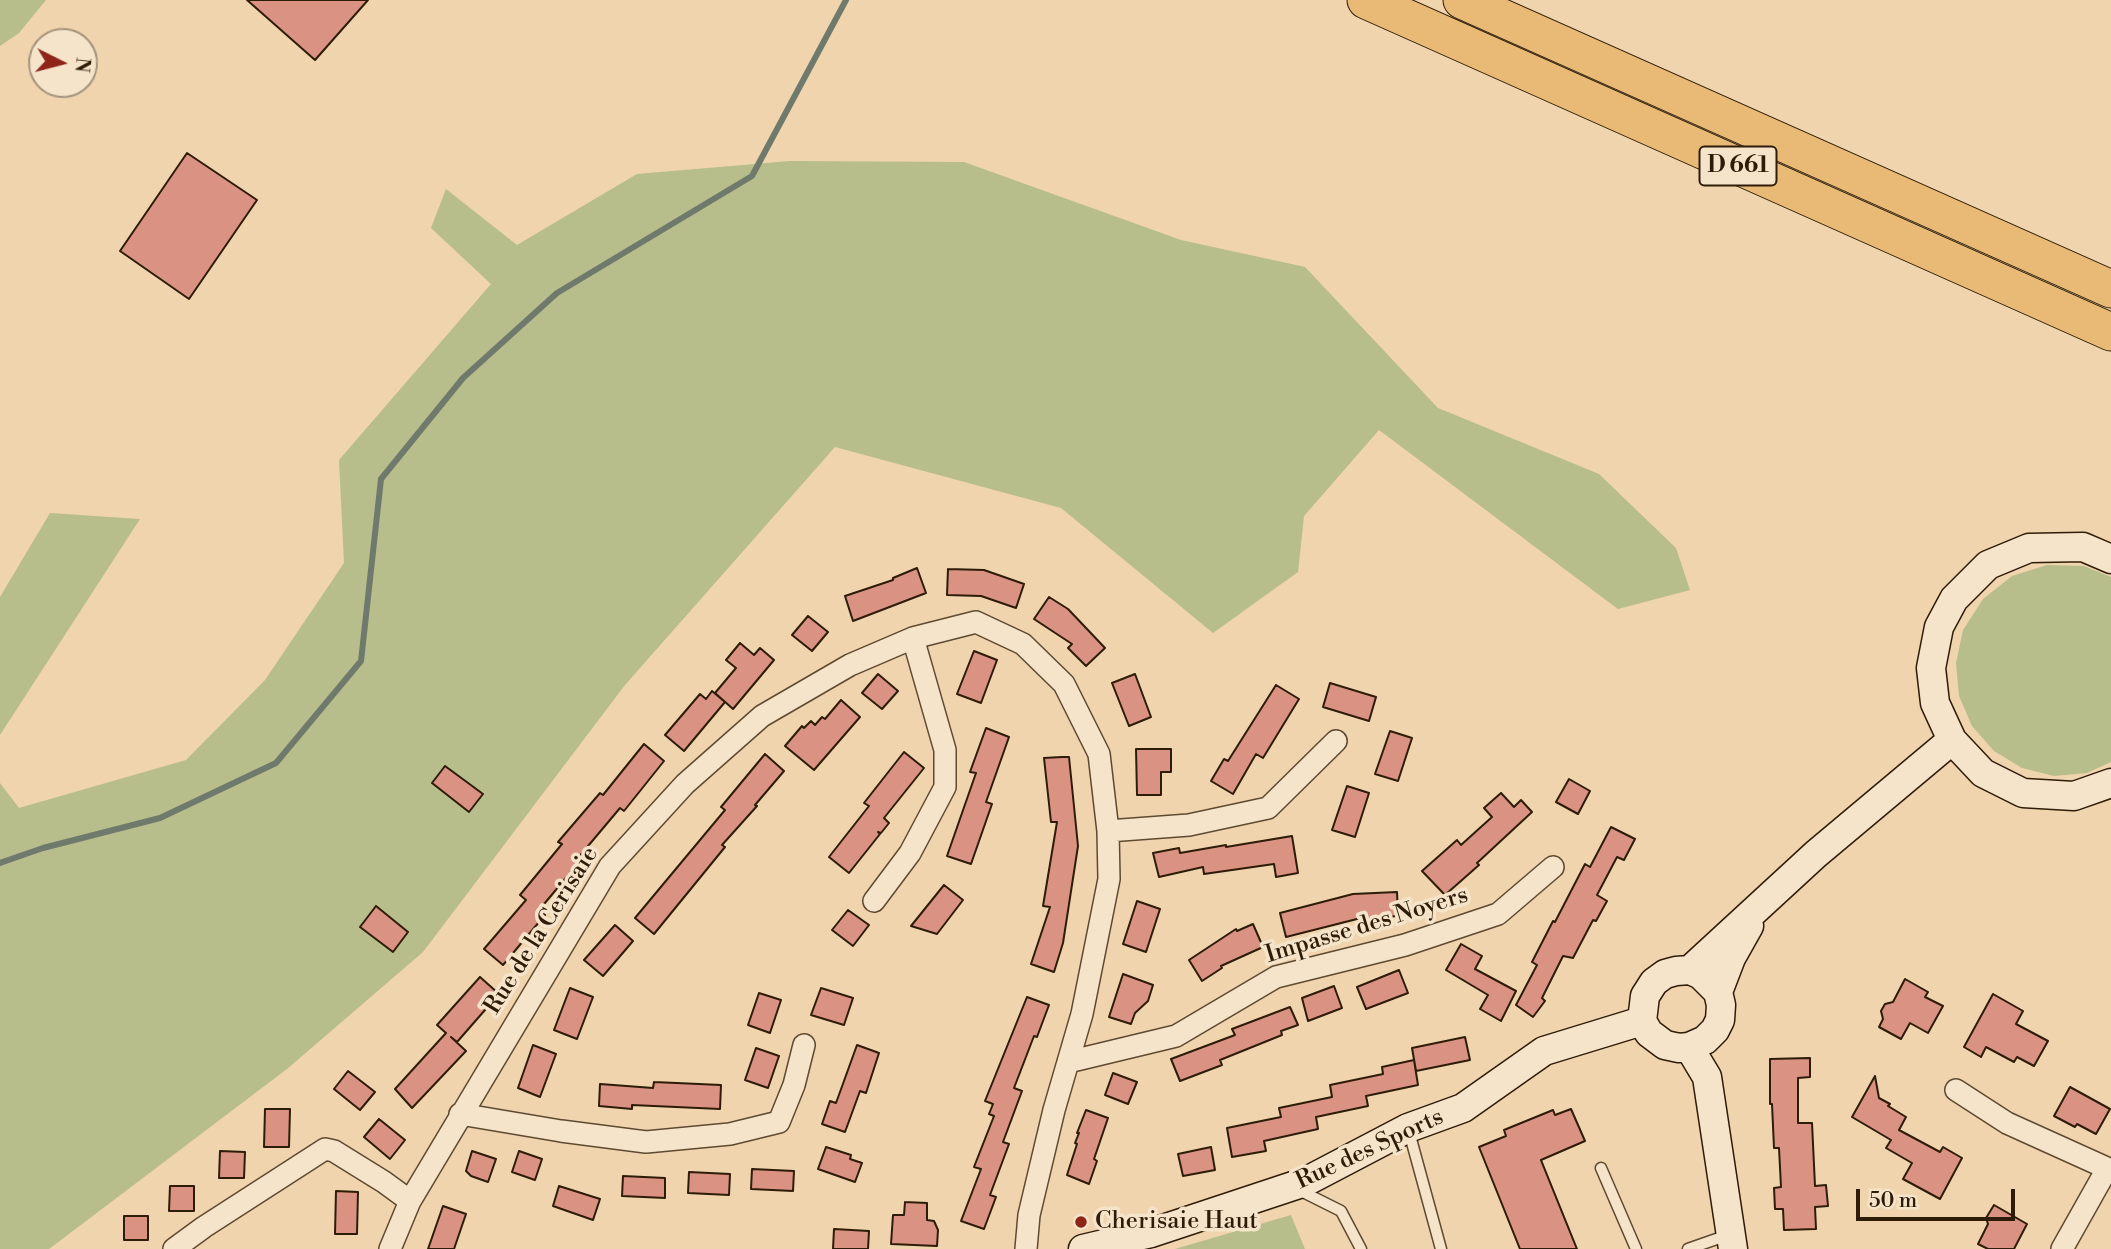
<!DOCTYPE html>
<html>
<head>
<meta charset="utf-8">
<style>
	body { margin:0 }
	#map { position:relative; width:2111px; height:1249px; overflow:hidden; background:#efd4ad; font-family:"Libre Bodoni",serif }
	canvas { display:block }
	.north { position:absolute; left:28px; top:28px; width:70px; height:70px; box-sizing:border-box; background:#f5e3ca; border:2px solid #a5937c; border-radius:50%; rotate:96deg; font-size:19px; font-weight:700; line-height:28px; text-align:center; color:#2e1c08 }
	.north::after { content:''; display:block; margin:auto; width:24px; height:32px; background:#8f2418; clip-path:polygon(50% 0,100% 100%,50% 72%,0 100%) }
	.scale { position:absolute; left:1856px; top:1189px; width:159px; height:32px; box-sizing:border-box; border:4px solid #2e1c08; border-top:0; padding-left:9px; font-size:21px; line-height:24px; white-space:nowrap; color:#2e1c08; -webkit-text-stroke:5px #f5e3ca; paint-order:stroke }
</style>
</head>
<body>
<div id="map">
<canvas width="2111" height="1249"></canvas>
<div class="north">N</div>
<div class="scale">50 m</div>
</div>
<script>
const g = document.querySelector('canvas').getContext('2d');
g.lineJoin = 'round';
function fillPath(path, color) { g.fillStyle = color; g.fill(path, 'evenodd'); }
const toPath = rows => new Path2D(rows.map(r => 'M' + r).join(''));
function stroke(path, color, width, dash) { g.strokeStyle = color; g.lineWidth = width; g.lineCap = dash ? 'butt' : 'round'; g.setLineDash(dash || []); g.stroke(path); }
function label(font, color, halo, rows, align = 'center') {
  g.font = font + ' "Libre Bodoni",serif'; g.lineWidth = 7; g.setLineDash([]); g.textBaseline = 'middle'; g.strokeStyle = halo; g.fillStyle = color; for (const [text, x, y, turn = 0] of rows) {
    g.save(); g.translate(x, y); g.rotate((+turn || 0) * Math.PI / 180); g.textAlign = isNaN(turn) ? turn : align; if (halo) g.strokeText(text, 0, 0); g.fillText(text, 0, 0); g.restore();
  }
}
fillPath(toPath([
	[0,0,46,0,19,33,0,46],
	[790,161,964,162,1181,240,1305,267,1438,408,1599,474,1676,548,1690,590,1618,609,1379,430,1304,516,1298,572,1213,633,1061,508,835,447,625,685,423,952,287,1069,49,1249,0,1249,0,783,19,808,186,760,265,680,344,563,339,460,491,284,431,228,446,189,517,245,637,174],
	[50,513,140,519,0,735,0,597],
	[2047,565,2084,566,2111,577,2111,762,2087,773,2054,776,2022,768,1994,751,1972,726,1959,696,1956,663,1963,630,1983,599,2012,576],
	[1291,1215,1305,1249,1175,1249]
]), '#b7bd8b');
stroke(toPath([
	[0,863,43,848,160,818,276,763,361,661,381,479,463,378,557,293,752,176,846,0]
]), '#6f7a6c', 6);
const building = toPath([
	[247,0,368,0,315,60,247,0],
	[187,153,257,200,189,299,120,251,187,153],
	[917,568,926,593,853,621,845,596,893,580,893,578,917,568],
	[948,569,984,570,1024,584,1016,608,981,596,947,595,948,569],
	[1049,597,1068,609,1105,648,1086,666,1068,648,1072,644,1034,619,1049,597],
	[808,616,828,632,812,651,792,635,808,616],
	[740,643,754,655,760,648,774,660,733,709,715,693,736,668,726,660,740,643],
	[974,651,997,660,981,703,957,694,974,651],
	[878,674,898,691,882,709,862,693,878,674],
	[1135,674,1151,717,1129,726,1112,683,1135,674],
	[1330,683,1376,697,1369,721,1323,707,1330,683],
	[1276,685,1299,699,1263,758,1256,754,1233,794,1211,781,1224,759,1228,761,1276,685],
	[712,691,725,702,684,751,665,735,700,694,706,699,712,691],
	[841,700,860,717,814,770,785,746,802,726,804,728,811,721,815,725,822,717,825,719,841,700],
	[986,728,1009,737,986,802,992,804,971,864,947,856,976,773,970,772,986,728],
	[1390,731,1412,738,1398,781,1375,774,1390,731],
	[644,744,664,761,624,811,620,808,578,858,581,860,539,910,545,915,503,965,484,949,526,900,520,895,562,844,558,842,600,793,603,795,644,744],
	[1136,749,1171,749,1171,772,1161,772,1161,795,1137,795,1136,749],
	[904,752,924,768,884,818,889,823,881,833,878,832,880,834,849,873,829,857,869,806,864,803,904,752],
	[765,754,784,771,755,805,757,806,722,845,725,847,654,934,635,918,725,810,721,807,765,754],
	[1062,757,1069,757,1078,846,1063,943,1054,972,1031,964,1050,907,1043,906,1057,822,1051,822,1044,758,1062,757],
	[445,766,483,794,469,812,432,783,445,766],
	[1569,779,1590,791,1578,814,1556,802,1569,779],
	[1347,786,1369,793,1355,837,1332,830,1347,786],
	[1501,793,1514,807,1521,800,1532,812,1477,863,1479,865,1445,895,1422,871,1457,840,1461,845,1492,817,1484,808,1501,793],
	[1611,827,1635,839,1624,860,1617,857,1597,895,1607,901,1596,921,1593,920,1573,958,1563,956,1542,998,1545,1001,1533,1017,1516,1005,1537,965,1532,962,1553,921,1555,922,1585,864,1590,867,1611,827],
	[1292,836,1298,873,1276,877,1274,864,1204,874,1203,867,1159,877,1153,853,1179,848,1180,853,1226,845,1226,847,1292,836],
	[944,885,963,900,937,934,911,926,944,885],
	[1397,892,1398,916,1357,919,1286,937,1280,913,1353,894,1397,892],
	[1137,901,1160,909,1146,952,1123,944,1137,901],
	[376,906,408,932,393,952,360,927,376,906],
	[848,910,869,925,853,946,832,930,848,910],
	[1253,924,1263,947,1221,966,1222,968,1202,981,1189,960,1236,929,1237,931,1253,924],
	[615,925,633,941,603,976,584,960,615,925],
	[1461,944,1482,956,1475,969,1516,991,1501,1021,1480,1009,1488,995,1446,970,1461,944],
	[1399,970,1408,993,1366,1009,1357,987,1399,970],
	[1123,974,1153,985,1148,1001,1135,1013,1131,1024,1109,1017,1123,974],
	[480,977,499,994,457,1042,451,1037,466,1051,412,1108,395,1089,446,1033,437,1025,480,977],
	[1905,979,1928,992,1925,997,1943,1006,1928,1033,1910,1023,1901,1039,1879,1027,1883,1019,1881,1011,1885,1004,1893,1002,1905,979],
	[1334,986,1342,1008,1308,1021,1302,998,1334,986],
	[570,988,593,997,577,1039,554,1030,570,988],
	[821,988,853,998,844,1025,811,1015,821,988],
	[759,993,781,1000,770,1033,748,1025,759,993],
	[1993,994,2023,1011,2016,1024,2048,1041,2034,1066,2017,1057,2014,1062,1986,1047,1981,1057,1964,1047,1993,994],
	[1027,997,1049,1005,1037,1037,1034,1036,1014,1088,1022,1091,1003,1142,1009,1144,990,1195,996,1197,984,1229,961,1221,981,1169,974,1167,994,1116,989,1114,993,1104,985,1101,1027,997],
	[1290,1007,1298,1025,1281,1031,1282,1035,1220,1060,1222,1065,1180,1081,1171,1059,1235,1035,1232,1029,1290,1007],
	[1465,1037,1470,1060,1416,1071,1412,1048,1465,1037],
	[533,1045,556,1054,540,1097,518,1088,533,1045],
	[857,1045,879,1053,866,1093,860,1091,845,1132,822,1124,830,1101,836,1103,857,1045],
	[756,1048,779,1056,768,1088,745,1080,756,1048],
	[1810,1058,1810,1077,1798,1078,1798,1123,1812,1123,1815,1186,1826,1185,1828,1206,1815,1207,1816,1229,1784,1230,1783,1209,1775,1209,1774,1188,1781,1187,1779,1148,1774,1148,1772,1104,1770,1104,1770,1059,1810,1058],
	[1414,1060,1418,1085,1366,1096,1368,1106,1316,1117,1318,1129,1264,1141,1266,1151,1232,1157,1227,1128,1281,1117,1279,1108,1332,1097,1330,1085,1383,1074,1382,1067,1414,1060],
	[348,1071,375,1092,360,1110,334,1089,348,1071],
	[1113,1073,1137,1082,1128,1104,1105,1095,1113,1073],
	[1875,1076,1879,1098,1890,1104,1888,1106,1906,1117,1899,1130,1940,1152,1943,1147,1962,1158,1940,1199,1903,1179,1912,1163,1886,1148,1891,1140,1852,1117,1875,1076],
	[654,1082,721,1085,720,1109,632,1105,632,1109,599,1106,600,1084,653,1088,654,1082],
	[2070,1087,2110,1109,2096,1134,2077,1124,2075,1127,2054,1116,2070,1087],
	[265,1109,290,1109,289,1147,264,1147,265,1109],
	[1571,1109,1585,1141,1541,1160,1577,1249,1520,1249,1479,1147,1506,1136,1504,1130,1553,1110,1555,1115,1571,1109],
	[1086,1110,1108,1118,1094,1159,1097,1161,1089,1184,1067,1175,1077,1144,1075,1143,1079,1133,1077,1133,1086,1110],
	[379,1119,405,1140,390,1159,364,1137,379,1119],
	[826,1147,851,1155,850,1159,862,1163,855,1182,818,1169,826,1147],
	[1211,1147,1215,1170,1183,1176,1178,1154,1211,1147],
	[220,1151,245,1152,244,1178,219,1178,220,1151],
	[472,1151,496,1159,488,1182,471,1176,466,1171,472,1151],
	[519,1151,542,1159,535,1180,512,1172,519,1151],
	[752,1169,794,1171,793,1191,751,1189,752,1169],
	[689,1172,730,1174,729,1195,688,1193,689,1172],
	[623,1176,665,1178,665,1198,622,1196,623,1176],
	[170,1186,194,1186,194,1211,169,1211,170,1186],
	[559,1186,600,1199,593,1220,553,1206,559,1186],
	[336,1191,358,1192,357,1234,335,1234,336,1191],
	[905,1202,927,1203,927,1220,934,1221,938,1230,937,1246,891,1244,893,1215,904,1215,905,1202],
	[1994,1205,2027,1224,2014,1249,1988,1249,1978,1244,1988,1224,1986,1218,1994,1205],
	[443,1206,466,1214,454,1249,428,1249,443,1206],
	[124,1216,148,1216,148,1240,124,1240,124,1216],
	[834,1229,869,1231,868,1249,833,1249,834,1229]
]);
fillPath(building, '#da9382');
stroke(building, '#2e1c08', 2);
const lane = toPath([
	[1408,1128,1441,1249],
	[1601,1168,1636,1249],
	[1297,1189,1341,1211,1361,1249],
	[1688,1249,1728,1235]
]);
const street = toPath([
	[1108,831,1189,825,1268,808,1336,741],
	[874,901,910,853,945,787,945,750,913,638],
	[1068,1062,1176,1036,1276,977,1405,945,1498,914,1553,867],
	[1956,1090,2007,1123,2111,1170],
	[460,1114,561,1131,646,1142,730,1134,779,1122,794,1085,804,1045],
	[174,1249,204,1227,325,1149,334,1151,384,1182,410,1201],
	[390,1249,410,1201,610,866,685,784,762,716,850,665,913,638,976,622,1023,644,1064,684,1099,754,1108,831,1109,879,1082,1014,1054,1110,1029,1215,1026,1249],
	[2062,1249,2107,1169]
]);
const secondary = toPath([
	[2111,559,2083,547,2029,548,1988,565,1954,599,1939,627,1931,668,1935,703,1952,740,1983,773,2023,793,2074,796,2111,783],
	[1690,970,1816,854,1952,740],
	[1690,970,1701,975,1718,992,1721,1005,1720,1020,1715,1030,1705,1040,1689,1047,1679,1048,1665,1045,1649,1033,1642,1021,1645,996,1654,982,1665,974,1676,971,1690,970],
	[1718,992,1731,958,1749,926],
	[1689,1047,1707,1077,1733,1249],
	[1083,1249,1151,1233,1305,1182,1408,1128,1463,1108,1544,1051,1642,1021]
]);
const highway = toPath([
	[1366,0,2111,332],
	[1462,0,2111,289]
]);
stroke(lane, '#5e4a31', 13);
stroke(street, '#5e4a31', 24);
stroke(secondary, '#2e1c08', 31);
stroke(highway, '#2e1c08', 39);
stroke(lane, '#f5e3ca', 10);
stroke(street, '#f5e3ca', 21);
stroke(secondary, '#f5e3ca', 28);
stroke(highway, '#e8ba76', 37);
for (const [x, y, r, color] of [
	[1081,1222,7,"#8f2418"]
]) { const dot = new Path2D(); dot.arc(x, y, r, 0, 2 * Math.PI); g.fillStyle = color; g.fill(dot); stroke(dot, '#f5e3ca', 2.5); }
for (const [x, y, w] of [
	[1738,166,77]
]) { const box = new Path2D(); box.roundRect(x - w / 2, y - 19.5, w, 39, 5); g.fillStyle = '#f5e3ca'; g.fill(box); stroke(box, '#2e1c08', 2); }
label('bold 23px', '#2e1c08', null, [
	["D 661",1738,166]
]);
label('24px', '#2e1c08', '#f5e3ca', [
	["Impasse des Noyers",1367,926,-17],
	["Rue de la Cerisaie",542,931,-58],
	["Rue des Sports",1370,1150,-25]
]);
label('24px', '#2e1c08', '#f5e3ca', [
	["Cherisaie Haut",1095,1222]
], 'left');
</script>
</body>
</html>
